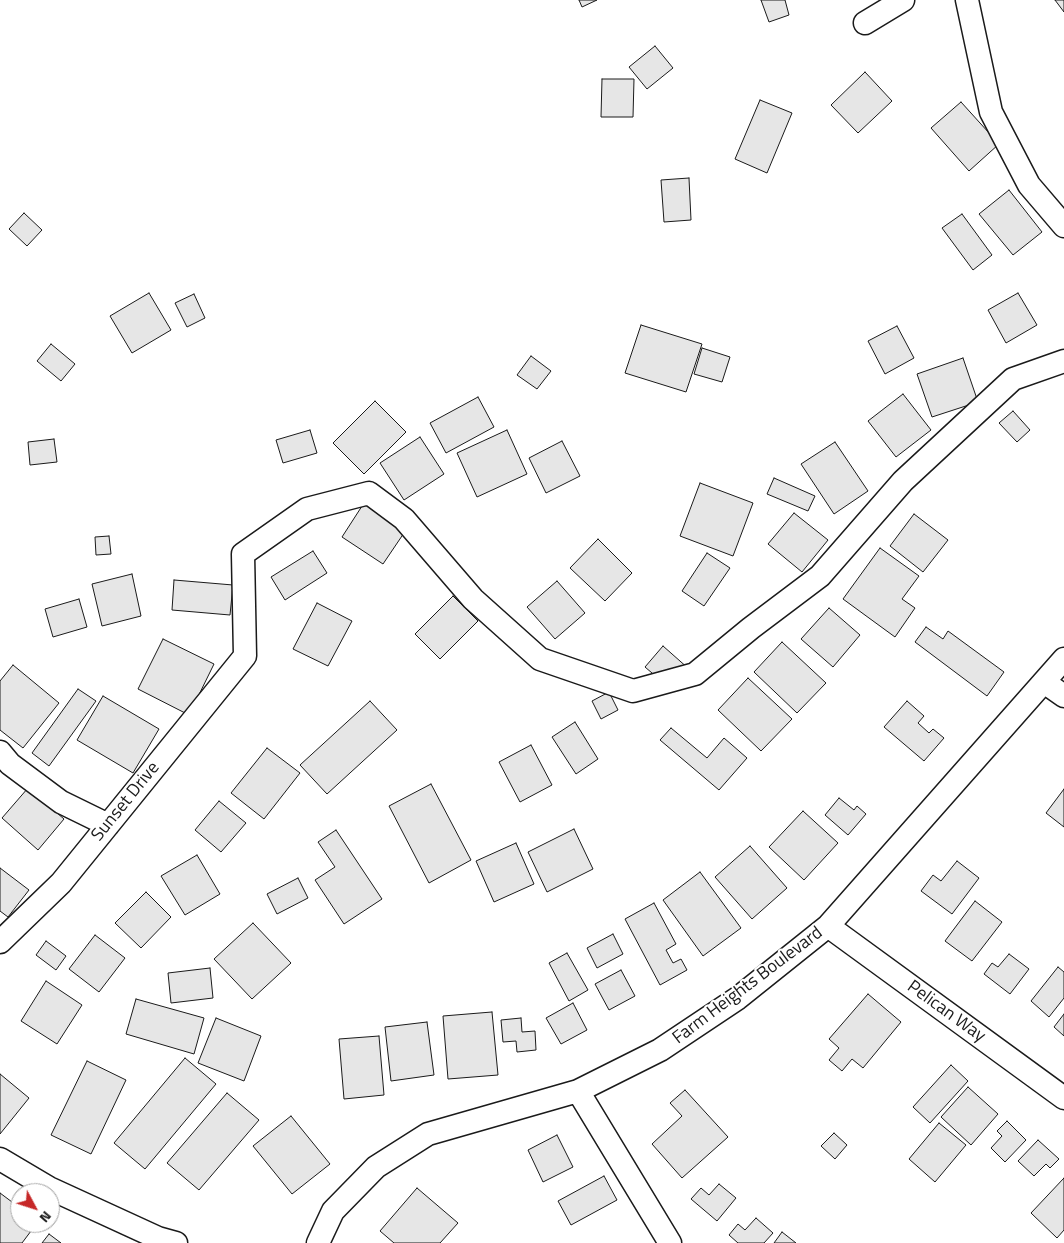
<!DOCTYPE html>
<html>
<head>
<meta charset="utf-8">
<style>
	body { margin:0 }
	#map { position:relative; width:1064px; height:1243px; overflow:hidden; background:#fff; font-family:"Titillium Web",sans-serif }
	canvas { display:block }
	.north { position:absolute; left:10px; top:1183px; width:50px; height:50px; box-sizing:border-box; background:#fff; border:1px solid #a3a3a3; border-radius:50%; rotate:130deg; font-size:14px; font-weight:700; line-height:20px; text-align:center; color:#1a1a1a }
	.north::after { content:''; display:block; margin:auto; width:18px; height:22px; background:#c62828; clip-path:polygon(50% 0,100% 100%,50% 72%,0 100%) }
</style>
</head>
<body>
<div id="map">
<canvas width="1064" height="1243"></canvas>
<div class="north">N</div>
</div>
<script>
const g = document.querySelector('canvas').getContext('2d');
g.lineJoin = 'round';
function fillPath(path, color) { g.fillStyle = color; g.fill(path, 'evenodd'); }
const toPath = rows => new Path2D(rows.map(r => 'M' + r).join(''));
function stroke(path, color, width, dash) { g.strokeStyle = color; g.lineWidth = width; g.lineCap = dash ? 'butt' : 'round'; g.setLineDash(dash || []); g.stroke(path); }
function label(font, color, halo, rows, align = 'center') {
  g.font = font + ' "Titillium Web",sans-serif'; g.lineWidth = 4; g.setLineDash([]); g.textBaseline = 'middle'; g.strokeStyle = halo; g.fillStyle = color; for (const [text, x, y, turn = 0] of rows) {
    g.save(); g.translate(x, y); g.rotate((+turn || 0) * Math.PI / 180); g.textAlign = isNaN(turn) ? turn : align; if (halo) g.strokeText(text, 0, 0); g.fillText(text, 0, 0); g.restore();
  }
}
const building = toPath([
	[579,0,597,0,582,7,579,0],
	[761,0,785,0,789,15,769,22,761,0],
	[1055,0,1064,0,1064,12,1055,0],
	[655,46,673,68,647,89,629,67,655,46],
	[865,72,892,101,858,133,831,105,865,72],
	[602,79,634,79,633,117,601,117,602,79],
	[760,100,792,113,767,173,735,159,760,100],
	[961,102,999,144,969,171,931,128,961,102],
	[689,178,691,220,664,222,661,180,689,178],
	[1009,190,1042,232,1013,255,979,214,1009,190],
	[24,213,42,230,27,246,9,229,24,213],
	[962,214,992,255,973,270,942,228,962,214],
	[149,293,171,330,132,353,110,316,149,293],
	[1018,293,1037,325,1006,343,988,310,1018,293],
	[194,294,205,318,187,327,175,303,194,294],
	[641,325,702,344,686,392,625,373,641,325],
	[897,326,914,358,885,374,868,341,897,326],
	[51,344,75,364,61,381,37,361,51,344],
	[702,348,730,357,722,382,694,374,702,348],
	[531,356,551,371,537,389,517,375,531,356],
	[963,358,978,402,932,417,917,374,963,358],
	[903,394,931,430,896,457,868,421,903,394],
	[478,397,494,427,446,453,430,423,478,397],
	[375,401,406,432,364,474,333,443,375,401],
	[1013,411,1030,430,1017,442,999,423,1013,411],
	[310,430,317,453,283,463,276,440,310,430],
	[507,430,527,474,477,497,457,453,507,430],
	[420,437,444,474,404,500,380,463,420,437],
	[54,439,57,462,30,465,28,442,54,439],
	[562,441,580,476,546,493,529,458,562,441],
	[835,442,868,491,834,514,801,464,835,442],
	[774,478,815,496,808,511,767,494,774,478],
	[700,483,753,503,733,556,680,536,700,483],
	[364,503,406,530,383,564,342,537,364,503],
	[794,513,828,540,802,572,768,544,794,513],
	[914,514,948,540,923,572,890,546,914,514],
	[109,536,111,554,96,555,95,537,109,536],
	[598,539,632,573,605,601,570,568,598,539],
	[880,548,919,576,902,599,915,608,895,637,843,599,880,548],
	[313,551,327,573,285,600,271,577,313,551],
	[707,553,730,568,704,606,682,591,707,553],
	[132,574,141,616,102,626,92,584,132,574],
	[174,580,233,585,230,615,172,610,174,580],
	[557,581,585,613,555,639,527,607,557,581],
	[453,596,478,621,440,659,415,634,453,596],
	[79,599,87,627,53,637,45,609,79,599],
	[317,603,352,621,328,666,293,649,317,603],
	[829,608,860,635,833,667,801,639,829,608],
	[926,627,943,639,948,631,1004,672,987,696,915,642,926,627],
	[163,639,214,664,189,715,138,689,163,639],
	[782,642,826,683,797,713,754,672,782,642],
	[663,646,689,669,659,679,645,667,663,646],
	[13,665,59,703,23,748,0,730,0,681,13,665],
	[748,678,792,719,761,751,718,710,748,678],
	[78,689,96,701,49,766,32,753,78,689],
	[609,692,618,710,601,719,592,701,609,692],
	[103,696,159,729,133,773,77,740,103,696],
	[370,701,397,730,327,794,300,765,370,701],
	[907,701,924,716,918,723,929,733,933,729,944,738,924,761,884,727,907,701],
	[575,722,598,759,576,774,552,737,575,722],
	[671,728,707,758,724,738,747,758,719,790,660,740,671,728],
	[531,745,552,785,520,802,499,762,531,745],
	[267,748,300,773,264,819,231,793,267,748],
	[431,784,471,860,429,883,389,806,431,784],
	[28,788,64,819,38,850,2,818,28,788],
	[1064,789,1064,827,1046,813,1064,789],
	[839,798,854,810,857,806,866,814,848,835,825,815,839,798],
	[219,801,246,823,221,852,195,830,219,801],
	[803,811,838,843,804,880,769,847,803,811],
	[574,829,593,869,547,892,528,852,574,829],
	[336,830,382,899,344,924,315,880,335,867,318,842,336,830],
	[516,843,534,884,494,902,476,861,516,843],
	[750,846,787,888,752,919,715,877,750,846],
	[197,855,220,894,185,915,161,876,197,855],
	[957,861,979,878,952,914,921,891,933,875,941,881,957,861],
	[0,868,29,890,8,917,0,911,0,868],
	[700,872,741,928,703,956,663,900,700,872],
	[298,878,308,898,277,914,267,894,298,878],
	[146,892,171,917,141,948,115,923,146,892],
	[975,901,1002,922,972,961,945,941,975,901],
	[654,903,676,944,666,950,673,963,681,959,687,970,660,985,625,919,654,903],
	[253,923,291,963,252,999,214,959,253,923],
	[613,934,623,954,597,968,587,948,613,934],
	[95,935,125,958,99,992,69,969,95,935],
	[46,941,66,956,56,970,36,955,46,941],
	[567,953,588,990,569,1001,549,963,567,953],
	[1009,954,1029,969,1010,994,984,974,992,963,998,967,1009,954],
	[1058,967,1064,972,1064,998,1049,1017,1031,1001,1058,967],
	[210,968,213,998,171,1003,168,973,210,968],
	[621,970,635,996,609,1010,595,984,621,970],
	[46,981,82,1005,57,1044,21,1021,46,981],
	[868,994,901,1022,863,1068,852,1059,842,1071,829,1060,839,1048,829,1039,868,994],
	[136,999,204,1018,194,1054,126,1034,136,999],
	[573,1003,587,1030,561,1044,546,1018,573,1003],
	[492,1012,498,1075,448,1079,443,1016,492,1012],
	[1064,1014,1064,1036,1054,1027,1064,1014],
	[216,1018,261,1036,244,1081,198,1063,216,1018],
	[521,1018,522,1032,535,1031,536,1050,517,1052,516,1041,503,1042,501,1020,521,1018],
	[427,1022,434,1075,391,1081,385,1027,427,1022],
	[379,1036,384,1095,344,1099,339,1039,379,1036],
	[185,1058,216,1084,145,1169,114,1143,185,1058],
	[87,1061,126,1080,91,1154,51,1135,87,1061],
	[951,1065,968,1081,930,1123,913,1107,951,1065],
	[0,1074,29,1098,0,1134,0,1074],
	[968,1087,998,1114,971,1145,941,1117,968,1087],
	[685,1090,728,1137,682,1178,652,1144,682,1116,670,1103,685,1090],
	[227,1093,259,1120,199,1190,167,1163,227,1093],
	[291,1116,330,1164,292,1194,253,1146,291,1116],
	[1007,1121,1026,1140,1005,1162,991,1148,1002,1136,997,1131,1007,1121],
	[939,1123,966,1145,935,1182,909,1159,939,1123],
	[834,1133,847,1145,835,1159,821,1146,834,1133],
	[557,1135,573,1167,543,1182,528,1150,557,1135],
	[1038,1140,1059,1159,1050,1168,1046,1164,1034,1176,1018,1161,1038,1140],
	[604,1176,617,1200,571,1225,558,1201,604,1176],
	[1064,1178,1064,1230,1057,1238,1031,1213,1064,1178],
	[719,1184,736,1198,717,1221,691,1199,701,1188,709,1195,719,1184],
	[417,1188,458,1223,440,1243,394,1243,380,1231,417,1188],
	[0,1193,20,1208,20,1223,37,1223,22,1243,0,1243,0,1193],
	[756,1218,773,1233,764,1243,738,1243,729,1235,738,1224,745,1230,756,1218],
	[782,1232,796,1243,774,1243,782,1232],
	[49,1234,61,1243,42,1243,49,1234]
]);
fillPath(building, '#e6e6e6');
stroke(building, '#1a1a1a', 1);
const minor = toPath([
	[967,0,991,112,1029,185,1064,226],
	[865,23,903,0],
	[1044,682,1064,696],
	[0,752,10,764,61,802,108,825],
	[828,926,1064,1098],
	[0,942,61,883,245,656,243,554,307,509,369,493,404,519,473,599,540,659,633,691,695,674,751,628,820,576,903,481,1013,379,1064,361],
	[578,1091,670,1243],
	[0,1159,49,1188,158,1238,176,1243],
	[318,1243,333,1211,376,1167,428,1134,578,1091,660,1050,738,998,828,926,1064,659]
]);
stroke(minor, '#1a1a1a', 25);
stroke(minor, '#fff', 22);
label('18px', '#1a1a1a', '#fff', [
	["Sunset Drive",126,802,-51],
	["Farm Heights Boulevard",748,986,-37],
	["Pelican Way",946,1012,36]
]);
</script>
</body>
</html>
